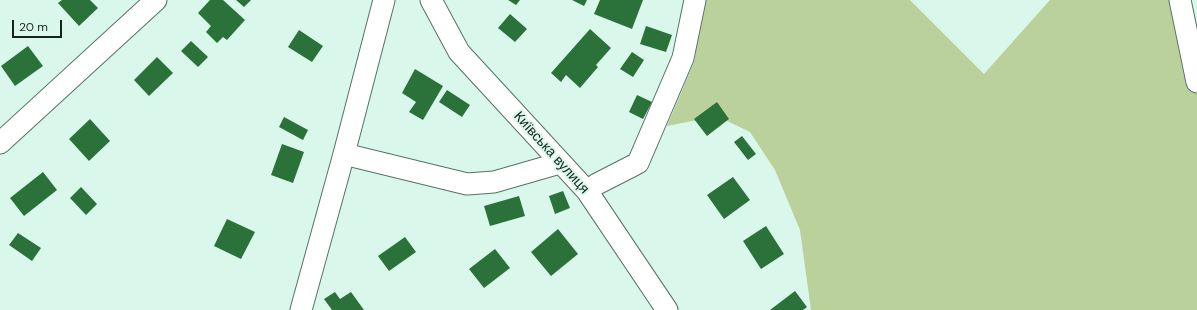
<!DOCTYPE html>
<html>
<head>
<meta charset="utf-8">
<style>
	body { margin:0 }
	#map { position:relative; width:1197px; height:310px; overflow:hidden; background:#d9f7eb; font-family:"DM Sans",sans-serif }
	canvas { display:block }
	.scale { position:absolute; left:12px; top:20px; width:50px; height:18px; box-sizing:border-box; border:2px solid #18231f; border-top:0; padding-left:5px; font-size:12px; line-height:14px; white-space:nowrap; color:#18231f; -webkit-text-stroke:3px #d9f7eb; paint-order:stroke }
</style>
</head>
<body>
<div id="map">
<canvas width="1197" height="310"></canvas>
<div class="scale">20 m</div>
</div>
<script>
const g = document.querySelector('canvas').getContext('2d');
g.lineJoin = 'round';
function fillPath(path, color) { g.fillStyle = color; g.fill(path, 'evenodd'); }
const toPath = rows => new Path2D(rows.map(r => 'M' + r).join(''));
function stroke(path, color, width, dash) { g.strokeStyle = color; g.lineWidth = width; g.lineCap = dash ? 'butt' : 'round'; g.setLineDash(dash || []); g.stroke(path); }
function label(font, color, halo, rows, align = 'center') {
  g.font = font + ' "DM Sans",sans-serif'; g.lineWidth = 4; g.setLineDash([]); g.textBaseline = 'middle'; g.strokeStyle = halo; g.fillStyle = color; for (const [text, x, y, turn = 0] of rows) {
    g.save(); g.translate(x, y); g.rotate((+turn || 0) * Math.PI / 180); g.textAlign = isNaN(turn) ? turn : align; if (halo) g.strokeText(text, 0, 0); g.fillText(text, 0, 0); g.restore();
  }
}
fillPath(toPath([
	[704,0,910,0,984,74,1050,0,1180,0,1197,82,1197,310,811,310,800,230,775,170,750,132,717,116,667,126,694,62]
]), '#bad19c');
fillPath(toPath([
	[62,0,90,0,98,8,79,26,58,3],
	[210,0,223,0,245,20,227,40,223,37,217,43,206,32,211,26,198,13],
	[236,0,251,0,244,7],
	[508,0,520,0,516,5],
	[572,0,587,0,584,6],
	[600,0,643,0,632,29,594,14],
	[510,14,527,29,515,42,498,28],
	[646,26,672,35,666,52,640,44],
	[590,29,611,48,596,65,598,67,580,88,566,75,561,82,551,73],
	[299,30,323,46,312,62,288,47],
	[191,41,208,57,198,67,181,51],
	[28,46,43,66,15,86,1,66],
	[632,52,644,60,633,77,620,69],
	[157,57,173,73,149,96,134,80],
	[415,69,443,86,423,120,409,112,416,102,402,93],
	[447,90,470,105,462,117,439,102],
	[637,95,652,102,643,119,629,112],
	[717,102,729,119,707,136,694,119],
	[284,117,308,130,303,140,279,127],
	[90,119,110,141,89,161,69,139],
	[742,136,756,154,748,160,734,142],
	[282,144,304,152,293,183,271,175],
	[43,172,57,190,24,216,10,198],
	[733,177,750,200,724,219,707,195],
	[81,187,97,204,86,215,70,198],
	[563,191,570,208,555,214,549,196],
	[519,196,525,216,490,226,484,206],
	[227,219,255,232,241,259,214,246],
	[766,226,784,254,761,269,743,241],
	[558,229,578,254,551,276,531,252],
	[18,233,41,248,32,261,9,245],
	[405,237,416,252,389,271,378,256],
	[495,249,510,268,484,288,469,269],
	[795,291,807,307,803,310,770,310],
	[335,292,340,299,351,292,364,310,332,310,324,299]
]), '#2b713a');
const minor = toPath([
	[431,0,459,52,587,191,667,310],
	[1180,0,1197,82],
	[0,143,156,0],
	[344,154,467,184,494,182,560,163],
	[587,191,597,184,638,163,683,58,695,0],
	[301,310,344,154,384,0]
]);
stroke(minor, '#577267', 23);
stroke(minor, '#fff', 21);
label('14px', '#18231f', '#d9f7eb', [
	["Київська вулиця",551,153,48]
]);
</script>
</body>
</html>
